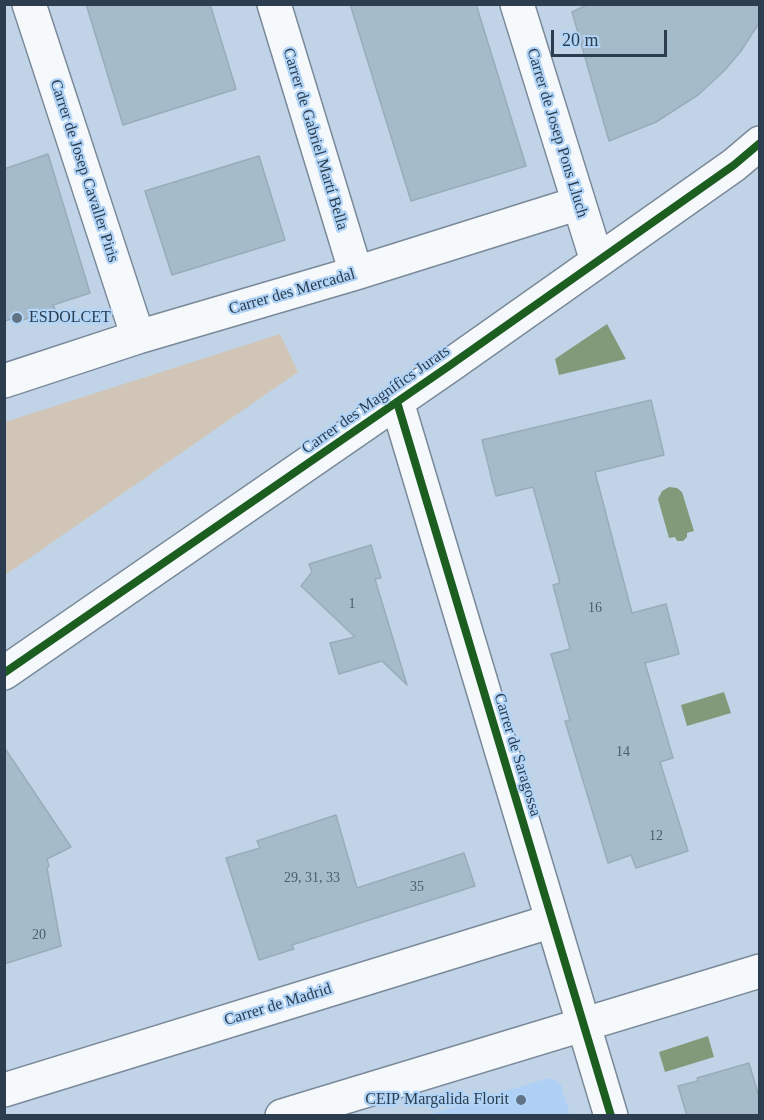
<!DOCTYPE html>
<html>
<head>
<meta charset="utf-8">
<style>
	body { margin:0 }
	#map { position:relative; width:764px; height:1120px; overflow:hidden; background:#c1d4e7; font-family:Georgia,serif }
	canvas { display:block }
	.frame { position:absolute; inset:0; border:6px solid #2c3d4f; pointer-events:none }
	.scale { position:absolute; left:551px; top:30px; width:116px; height:27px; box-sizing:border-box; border:3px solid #2c3d4f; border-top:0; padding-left:8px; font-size:18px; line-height:21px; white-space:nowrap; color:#2c3d4f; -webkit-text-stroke:4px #b1d4f7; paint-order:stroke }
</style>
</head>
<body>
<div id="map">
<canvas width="764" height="1120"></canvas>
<div class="frame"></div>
<div class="scale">20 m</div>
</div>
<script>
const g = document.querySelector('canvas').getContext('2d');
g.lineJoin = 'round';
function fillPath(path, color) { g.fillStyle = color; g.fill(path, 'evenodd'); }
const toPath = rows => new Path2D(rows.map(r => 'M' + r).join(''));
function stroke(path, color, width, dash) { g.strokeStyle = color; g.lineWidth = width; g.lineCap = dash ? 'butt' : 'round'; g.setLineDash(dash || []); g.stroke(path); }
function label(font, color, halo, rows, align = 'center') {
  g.font = font + ' Georgia,serif'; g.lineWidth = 4.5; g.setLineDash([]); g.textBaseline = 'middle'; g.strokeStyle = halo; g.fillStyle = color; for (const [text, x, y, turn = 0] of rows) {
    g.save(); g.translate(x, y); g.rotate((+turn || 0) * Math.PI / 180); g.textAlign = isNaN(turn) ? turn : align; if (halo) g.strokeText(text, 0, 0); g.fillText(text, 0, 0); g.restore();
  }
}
fillPath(toPath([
	[548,1078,555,1080,561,1085,570,1115,428,1115]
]), '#add0f4');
fillPath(toPath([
	[280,334,298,372,5,575,5,422]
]), '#d0c5b7');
fillPath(toPath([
	[607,324,626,359,559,375,555,359],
	[669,487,677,488,682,492,694,531,687,533,687,537,683,541,677,541,675,537,669,538,658,499,662,491],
	[724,692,731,713,687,726,681,705],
	[708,1036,714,1057,665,1072,659,1052]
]), '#829a7a');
const building = toPath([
	[86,4,210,4,236,89,123,125,86,4],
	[350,4,476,4,526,166,411,201,350,4],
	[589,4,759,4,759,23,741,51,724,71,698,95,656,122,609,141,572,12,589,4],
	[48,154,90,293,53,305,55,309,20,321,19,317,4,321,4,169,48,154],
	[259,156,285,240,172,275,145,191,259,156],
	[651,400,664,455,595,472,632,613,666,604,679,654,645,663,673,758,660,762,688,851,636,868,631,855,608,863,565,721,570,720,551,654,570,649,553,585,560,583,533,487,496,496,482,440,651,400],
	[371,545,381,578,375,579,407,685,382,661,339,674,330,643,355,637,301,586,312,572,309,564,371,545],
	[4,747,71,847,47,859,49,866,47,868,61,946,4,964,4,747],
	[336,815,357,888,464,853,475,886,292,945,294,949,259,960,226,858,260,848,257,841,336,815],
	[749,1063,759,1097,759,1115,687,1116,678,1086,698,1081,697,1078,749,1063]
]);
fillPath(building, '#a6bbc9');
stroke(building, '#98acba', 1.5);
const minor = toPath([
	[29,4,138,337],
	[274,4,356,273],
	[517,4,597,261],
	[4,381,138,337,356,273,579,203],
	[397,402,611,1116],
	[4,673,449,366,734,165,760,143],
	[4,1090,552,921],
	[282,1116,760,971]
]);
stroke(minor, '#7a8999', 36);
stroke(minor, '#f6f9fb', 33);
stroke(toPath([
	[397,402,611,1116],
	[4,673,449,366,734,165,760,143]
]), '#1b5e20', 8);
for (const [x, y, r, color] of [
	[17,318,6,"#607284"],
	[521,1100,6,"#607284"]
]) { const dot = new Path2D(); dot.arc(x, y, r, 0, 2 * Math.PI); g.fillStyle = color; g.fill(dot); stroke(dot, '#b1d4f7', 2); }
label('14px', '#4a5c6e', null, [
	["1",352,604],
	["16",595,608],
	["14",623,752],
	["12",656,836],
	["29, 31, 33",312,878],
	["35",417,887],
	["20",39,935]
]);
label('16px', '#2c3d4f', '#b1d4f7', [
	["Carrer de Josep Pons Lluch",557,133,73],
	["Carrer de Gabriel Martí Bella",315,139,73],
	["Carrer de Josep Cavaller Piris",84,171,72],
	["Carrer des Mercadal",292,292,-16],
	["Carrer des Magnífics Jurats",376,400,-35],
	["Carrer de Saragossa",517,755,73],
	["Carrer de Madrid",278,1005,-17]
]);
label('16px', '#2c3d4f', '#b1d4f7', [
	["ESDOLCET",29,318],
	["CEIP Margalida Florit",509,1100,"right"]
], 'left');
</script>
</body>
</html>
